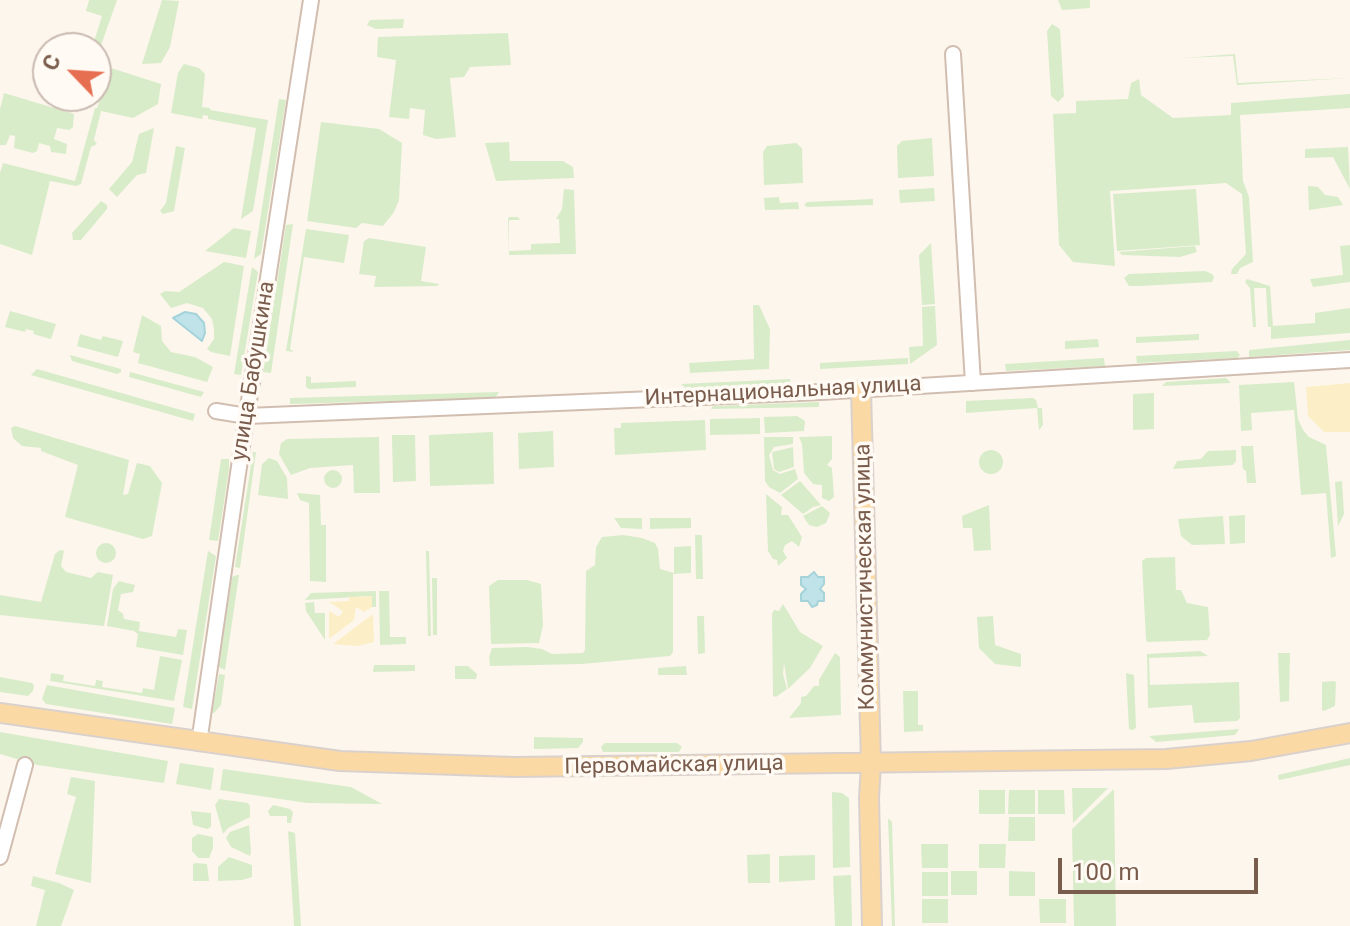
<!DOCTYPE html>
<html>
<head>
<meta charset="utf-8">
<style>
	body { margin:0 }
	#map { position:relative; width:1350px; height:926px; overflow:hidden; background:#fdf6ec; font-family:Roboto,sans-serif }
	canvas { display:block }
	.north { position:absolute; left:32px; top:32px; width:80px; height:80px; box-sizing:border-box; background:#fffaf3; border:2px solid #cabbb1; border-radius:50%; rotate:295deg; font-size:22px; font-weight:700; line-height:32px; text-align:center; color:#7a5c4d }
	.north::after { content:''; display:block; margin:auto; width:28px; height:36px; background:#e76f51; clip-path:polygon(50% 0,100% 100%,50% 72%,0 100%) }
	.scale { position:absolute; left:1058px; top:858px; width:200px; height:36px; box-sizing:border-box; border:4px solid #7a5c4d; border-top:0; padding-left:10px; font-size:24px; line-height:28px; white-space:nowrap; color:#7a5c4d; -webkit-text-stroke:6px #fffaf3; paint-order:stroke }
</style>
</head>
<body>
<div id="map">
<canvas width="1350" height="926"></canvas>
<div class="north">С</div>
<div class="scale">100 m</div>
</div>
<script>
const g = document.querySelector('canvas').getContext('2d');
g.lineJoin = 'round';
function fillPath(path, color) { g.fillStyle = color; g.fill(path, 'evenodd'); }
const toPath = rows => new Path2D(rows.map(r => 'M' + r).join(''));
function stroke(path, color, width, dash) { g.strokeStyle = color; g.lineWidth = width; g.lineCap = dash ? 'butt' : 'round'; g.setLineDash(dash || []); g.stroke(path); }
function label(font, color, halo, rows, align = 'center') {
  g.font = font + ' Roboto,sans-serif'; g.lineWidth = 7; g.setLineDash([]); g.textBaseline = 'middle'; g.strokeStyle = halo; g.fillStyle = color; for (const [text, x, y, turn = 0] of rows) {
    g.save(); g.translate(x, y); g.rotate((+turn || 0) * Math.PI / 180); g.textAlign = isNaN(turn) ? turn : align; if (halo) g.strokeText(text, 0, 0); g.fillText(text, 0, 0); g.restore();
  }
}
fillPath(toPath([
	[89,0,117,0,99,51,92,48,102,16,86,11],
	[162,0,179,1,170,47,161,63,142,64],
	[1058,0,1090,0,1090,8,1062,10],
	[404,19,403,28,376,29,367,25,370,20],
	[1052,24,1060,29,1064,96,1058,102,1051,96,1047,31],
	[508,33,511,65,470,67,464,77,450,78,456,137,436,139,423,135,425,110,410,108,409,119,389,117,396,60,377,57,378,37],
	[1235,54,1238,83,1350,78,1237,85,1233,56,1183,58],
	[184,64,199,68,205,74,202,107,210,108,210,110,268,120,253,211,241,219,256,128,208,119,208,116,203,115,202,119,171,113,178,73],
	[111,68,161,84,158,104,133,118,101,111,94,140,97,144,91,147,81,184,76,186,50,181,32,255,0,244,0,173,3,163,75,181,95,108,97,108],
	[1139,79,1141,95,1173,118,1231,115,1231,103,1350,94,1350,108,1240,115,1243,181,1249,197,1253,262,1240,268,1237,274,1231,274,1232,269,1246,254,1242,194,1226,183,1110,191,1115,266,1073,262,1059,245,1053,114,1076,113,1076,101,1128,99,1131,83],
	[4,93,74,114,73,127,69,130,57,128,54,139,67,144,66,154,51,152,50,146,39,143,37,151,33,153,14,148,15,136,10,135,6,145,0,145,0,109],
	[279,99,286,100,261,254,254,259],
	[321,122,379,129,402,143,399,200,394,212,383,226,362,223,356,228,307,221],
	[154,128,146,173,137,175,117,197,109,189,132,162,139,134],
	[932,138,934,176,898,178,897,146,902,141],
	[509,142,510,161,563,161,573,167,574,178,496,181,485,143],
	[796,143,802,148,803,183,764,185,763,152,767,146],
	[176,146,185,148,174,211,163,214,160,211,166,203],
	[1348,147,1350,189,1333,157,1305,158,1305,149],
	[1308,186,1318,187,1325,195,1338,197,1343,205,1309,210],
	[934,188,935,201,900,203,899,190],
	[564,189,574,190,576,254,509,255,508,219,509,217,518,217,520,220,509,220,509,251,531,250,531,244,560,243,559,219,556,219,562,209],
	[1196,189,1200,245,1117,251,1113,194],
	[779,197,780,203,798,202,799,209,765,210,764,198],
	[873,199,873,205,807,207,804,205,807,202],
	[101,201,107,205,107,209,81,240,73,240,72,233],
	[293,224,271,373,263,372,286,225],
	[234,228,251,231,246,258,205,251],
	[306,229,349,235,344,263,304,257,290,349,294,352,286,351],
	[369,238,426,247,421,281,439,284,437,286,374,287,376,276,359,274,364,241],
	[931,243,935,304,922,305,919,255],
	[1350,245,1350,282,1313,287,1310,279,1343,275,1340,246],
	[1195,246,1197,252,1180,257,1122,255,1119,252],
	[224,262,244,266,230,356,211,352,207,349,214,339,214,329,212,319,203,308,187,303,171,308,160,294,165,291,179,292],
	[252,267,258,272,241,375,234,374],
	[1205,271,1212,274,1214,277,1212,282,1140,286,1129,286,1124,278,1129,274],
	[1247,279,1270,286,1273,326,1315,323,1315,313,1350,308,1350,333,1271,339,1271,327,1268,327,1266,288,1254,288,1256,327,1253,327,1250,288,1245,282],
	[753,305,759,305,770,329,769,369,690,373,689,363,754,359],
	[935,306,937,345,910,364,909,347,923,346,922,307],
	[10,311,56,324,51,339,33,334,34,331,26,329,25,332,5,327],
	[142,315,161,326,162,341,171,352,195,357,213,367,207,382,138,363,140,354,133,352],
	[80,334,101,340,103,336,123,341,118,357,77,346],
	[1199,334,1199,340,1136,343,1136,337],
	[1098,339,1099,347,1065,349,1065,341],
	[1350,340,1350,350,1249,357,1249,350],
	[1237,351,1240,355,1237,358,1137,363,1136,356],
	[70,355,121,369,121,372,117,374,72,361],
	[908,358,908,364,820,369,820,363],
	[1104,358,1105,366,1006,371,1005,364],
	[37,369,195,414,193,421,31,375],
	[130,372,204,392,201,397,129,377],
	[306,376,311,377,311,383,356,381,356,387,309,389,306,387],
	[1226,378,1231,383,1162,386,1166,382],
	[790,379,791,385,688,390,681,384],
	[1294,382,1298,419,1303,430,1309,437,1326,445,1336,556,1331,558,1326,493,1301,495,1294,410,1251,413,1252,430,1241,431,1239,385],
	[499,392,495,398,290,404,290,398],
	[1154,393,1154,429,1133,430,1133,394],
	[1033,398,1036,400,1038,408,1042,408,1043,425,1039,430,1037,408,966,413,966,401],
	[819,402,819,407,711,409,713,406],
	[797,416,805,421,804,431,765,433,764,417],
	[760,418,760,434,710,435,710,419],
	[705,420,706,450,615,455,614,428,621,428,621,423],
	[15,426,129,460,123,495,128,494,137,463,150,466,162,483,152,536,143,539,65,517,78,465,41,451,41,448,22,446,13,438,11,428],
	[553,431,554,467,519,469,518,433],
	[493,432,494,484,430,486,429,435],
	[392,435,415,435,416,481,393,482],
	[832,436,832,459,827,465,832,468,834,497,829,501,822,498,822,485,813,484,804,473,802,444,799,437],
	[379,437,380,493,354,493,353,465,310,468,291,475,279,454,281,443,287,439],
	[764,437,793,437,793,444,774,447,769,455,773,470,780,474,795,469,798,479,780,493,769,487,765,481],
	[1241,446,1253,446,1256,483,1247,483,1246,471,1243,469],
	[793,447,794,467,779,472,774,469,772,452],
	'979 462a12 12 0 1 1 24 0a12 12 0 1 1-24 0Z',
	[1236,450,1236,461,1233,465,1173,469,1177,461,1201,459,1208,451],
	[253,452,256,452,240,568,235,567],
	[269,458,277,461,287,478,288,499,258,495,262,464],
	[221,459,229,459,229,469,218,541,209,540],
	'324 479a9 9 0 1 1 18 0a9 9 0 1 1-18 0Z',
	[800,481,821,505,813,507,803,514,781,495],
	[1342,481,1344,514,1338,526,1335,482],
	[297,493,320,495,321,525,326,525,326,582,310,581,309,503,300,500],
	[766,494,782,507,781,515,788,515,802,537,799,547,792,541,785,545,783,551,787,558,778,566,777,560,773,559,768,551],
	[989,505,991,550,974,551,972,528,963,528,962,516],
	[822,506,830,513,826,523,817,527,809,525,803,516],
	[1245,515,1245,543,1230,544,1229,516],
	[1223,516,1225,544,1192,545,1181,536,1178,519],
	[614,518,642,518,642,529,621,528],
	[650,518,691,518,691,528,650,529],
	[623,535,642,538,655,543,658,549,660,569,674,573,674,547,691,546,691,573,673,574,673,652,670,656,582,664,490,666,489,657,492,648,527,647,542,649,552,654,583,653,585,650,586,571,595,565,596,547,602,537],
	[695,535,702,535,703,579,696,579],
	'96 553a10 10 0 1 1 20 0a10 10 0 1 1-20 0Z',
	[60,550,64,551,61,566,66,572,91,578,98,572,113,575,104,626,0,615,0,595,41,602,55,554],
	[208,551,216,556,192,709,183,707],
	[426,551,429,551,431,636,428,636],
	[1175,557,1176,590,1181,590,1187,603,1208,607,1210,635,1207,640,1148,642,1146,640,1142,561,1146,558],
	[237,575,239,575,225,670,219,667,232,577],
	[432,578,437,578,437,635,433,635],
	[498,580,527,580,541,584,543,625,539,643,491,644,489,586],
	[119,581,135,585,133,592,121,594,118,610,123,614,124,619,140,622,139,631,176,637,178,629,187,630,183,655,136,647,138,634,134,631,107,626,113,589],
	[376,591,376,607,372,607,372,596,305,600,311,593],
	[379,591,389,591,390,637,406,637,406,644,380,645],
	[314,602,315,613,325,613,325,640,306,611,305,603],
	[783,604,800,632,823,646,810,668,788,689,784,663,783,674,787,689,776,697,773,696,772,614,774,610,779,611],
	[697,616,704,616,705,653,698,654],
	[993,616,995,645,1021,654,1021,667,995,664,979,648,977,617],
	[1200,651,1208,656,1149,658,1150,685,1239,682,1240,718,1237,721,1194,723,1192,705,1148,708,1147,654],
	[835,653,840,657,841,715,789,718,801,703,801,697,806,696,814,686,819,686,819,680],
	[1278,653,1290,653,1289,701,1280,702],
	[160,656,182,660,174,701,50,681,51,673,64,675,63,681,95,686,96,680,103,681,102,687,142,693,143,688,154,690],
	[374,665,415,665,415,671,373,672],
	[455,666,468,666,477,674,476,679,455,679],
	[686,666,687,675,658,675,658,668],
	[1126,673,1134,675,1136,728,1132,730,1129,729],
	[219,674,225,675,221,705,214,713,212,713],
	[0,677,32,683,34,686,33,691,28,696,0,692],
	[1333,681,1336,682,1335,706,1324,711,1322,710,1322,682],
	[47,685,175,708,172,724,46,704,42,699],
	[903,691,918,691,918,725,923,725,923,731,904,732],
	[1239,729,1235,735,1156,742,1149,736],
	[0,732,168,761,164,783,37,765,0,754],
	[534,737,583,738,583,742,578,748,534,749],
	[605,743,677,743,682,747,679,752,603,752,601,747],
	[1350,758,1350,765,1279,780,1278,775],
	[180,763,214,768,211,790,176,784],
	[223,769,351,787,382,804,307,803,220,790],
	[71,777,95,781,91,883,55,874,76,797,67,794],
	[1072,788,1108,788,1073,823],
	[1114,789,1116,926,1074,926,1072,829],
	[979,790,1005,790,1005,814,979,814],
	[1009,790,1035,790,1035,814,1008,814],
	[1038,790,1064,790,1065,814,1038,814],
	[832,792,842,793,849,798,850,867,833,868],
	[219,799,248,803,250,806,250,817,228,828,223,834,215,805],
	[273,805,290,809,293,812,291,823,287,823,287,816,270,816,268,811],
	[191,811,211,813,211,827,207,829,193,825],
	[1009,817,1035,817,1035,841,1008,841],
	[888,818,892,822,895,926,892,926],
	[249,825,251,852,250,856,231,847,226,838,230,832],
	[288,831,295,833,301,926,294,926],
	[198,834,213,837,213,848,209,858,198,858,192,851,192,838],
	[921,844,948,844,948,868,922,868],
	[979,844,1006,844,1005,868,979,868],
	[770,854,770,883,748,883,747,855],
	[815,855,815,880,779,882,779,856],
	[229,857,252,865,252,877,242,880,218,881,218,867],
	[196,863,207,864,209,881,193,881,193,864],
	[951,871,977,871,977,895,951,895],
	[1009,871,1035,872,1035,896,1009,896],
	[922,872,948,872,948,896,922,896],
	[851,875,852,926,835,926,833,876],
	[33,876,59,883,74,890,61,926,36,926,45,890,31,886],
	[922,899,948,899,948,923,922,923],
	[1039,899,1066,899,1066,923,1040,923]
]), '#d8ecc9');
fillPath(toPath([
	[1350,383,1350,432,1324,432,1308,416,1306,387],
	[372,596,372,607,364,612,356,607,354,620,329,639,329,611,339,617,343,611,329,602,349,601,349,597],
	[373,614,374,642,358,646,333,644]
]), '#fcefc7');
const water = toPath([
	[185,312,196,314,204,323,205,333,202,341,173,318,185,312],
	[814,572,818,577,824,577,824,584,820,589,824,593,824,601,818,601,817,605,812,607,808,601,801,601,801,594,806,589,801,585,801,577,808,577,814,572]
]);
fillPath(water, '#bfe3e8');
stroke(water, '#a5d3da', 2);
const minor = toPath([
	[953,54,973,383],
	[216,411,247,416,821,392,1350,360],
	[199,743,242,446,311,0],
	[0,857,25,765]
]);
const major = toPath([
	[861,390,871,764,869,798,872,926],
	[0,713,340,761,514,767,1166,759,1251,751,1350,733]
]);
stroke(minor, '#d1beb0', 18);
stroke(major, '#dad1cd', 22);
stroke(minor, '#fff', 14);
stroke(major, '#fbd9a5', 18);
label('22px', '#7a5c4d', '#fffaf3', [
	["улица Бабушкина",254,371,-81],
	["Интернациональная улица",783,392,-3],
	["Коммунистическая улица",866,577,-91],
	["Первомайская улица",674,766,-1]
]);
</script>
</body>
</html>
